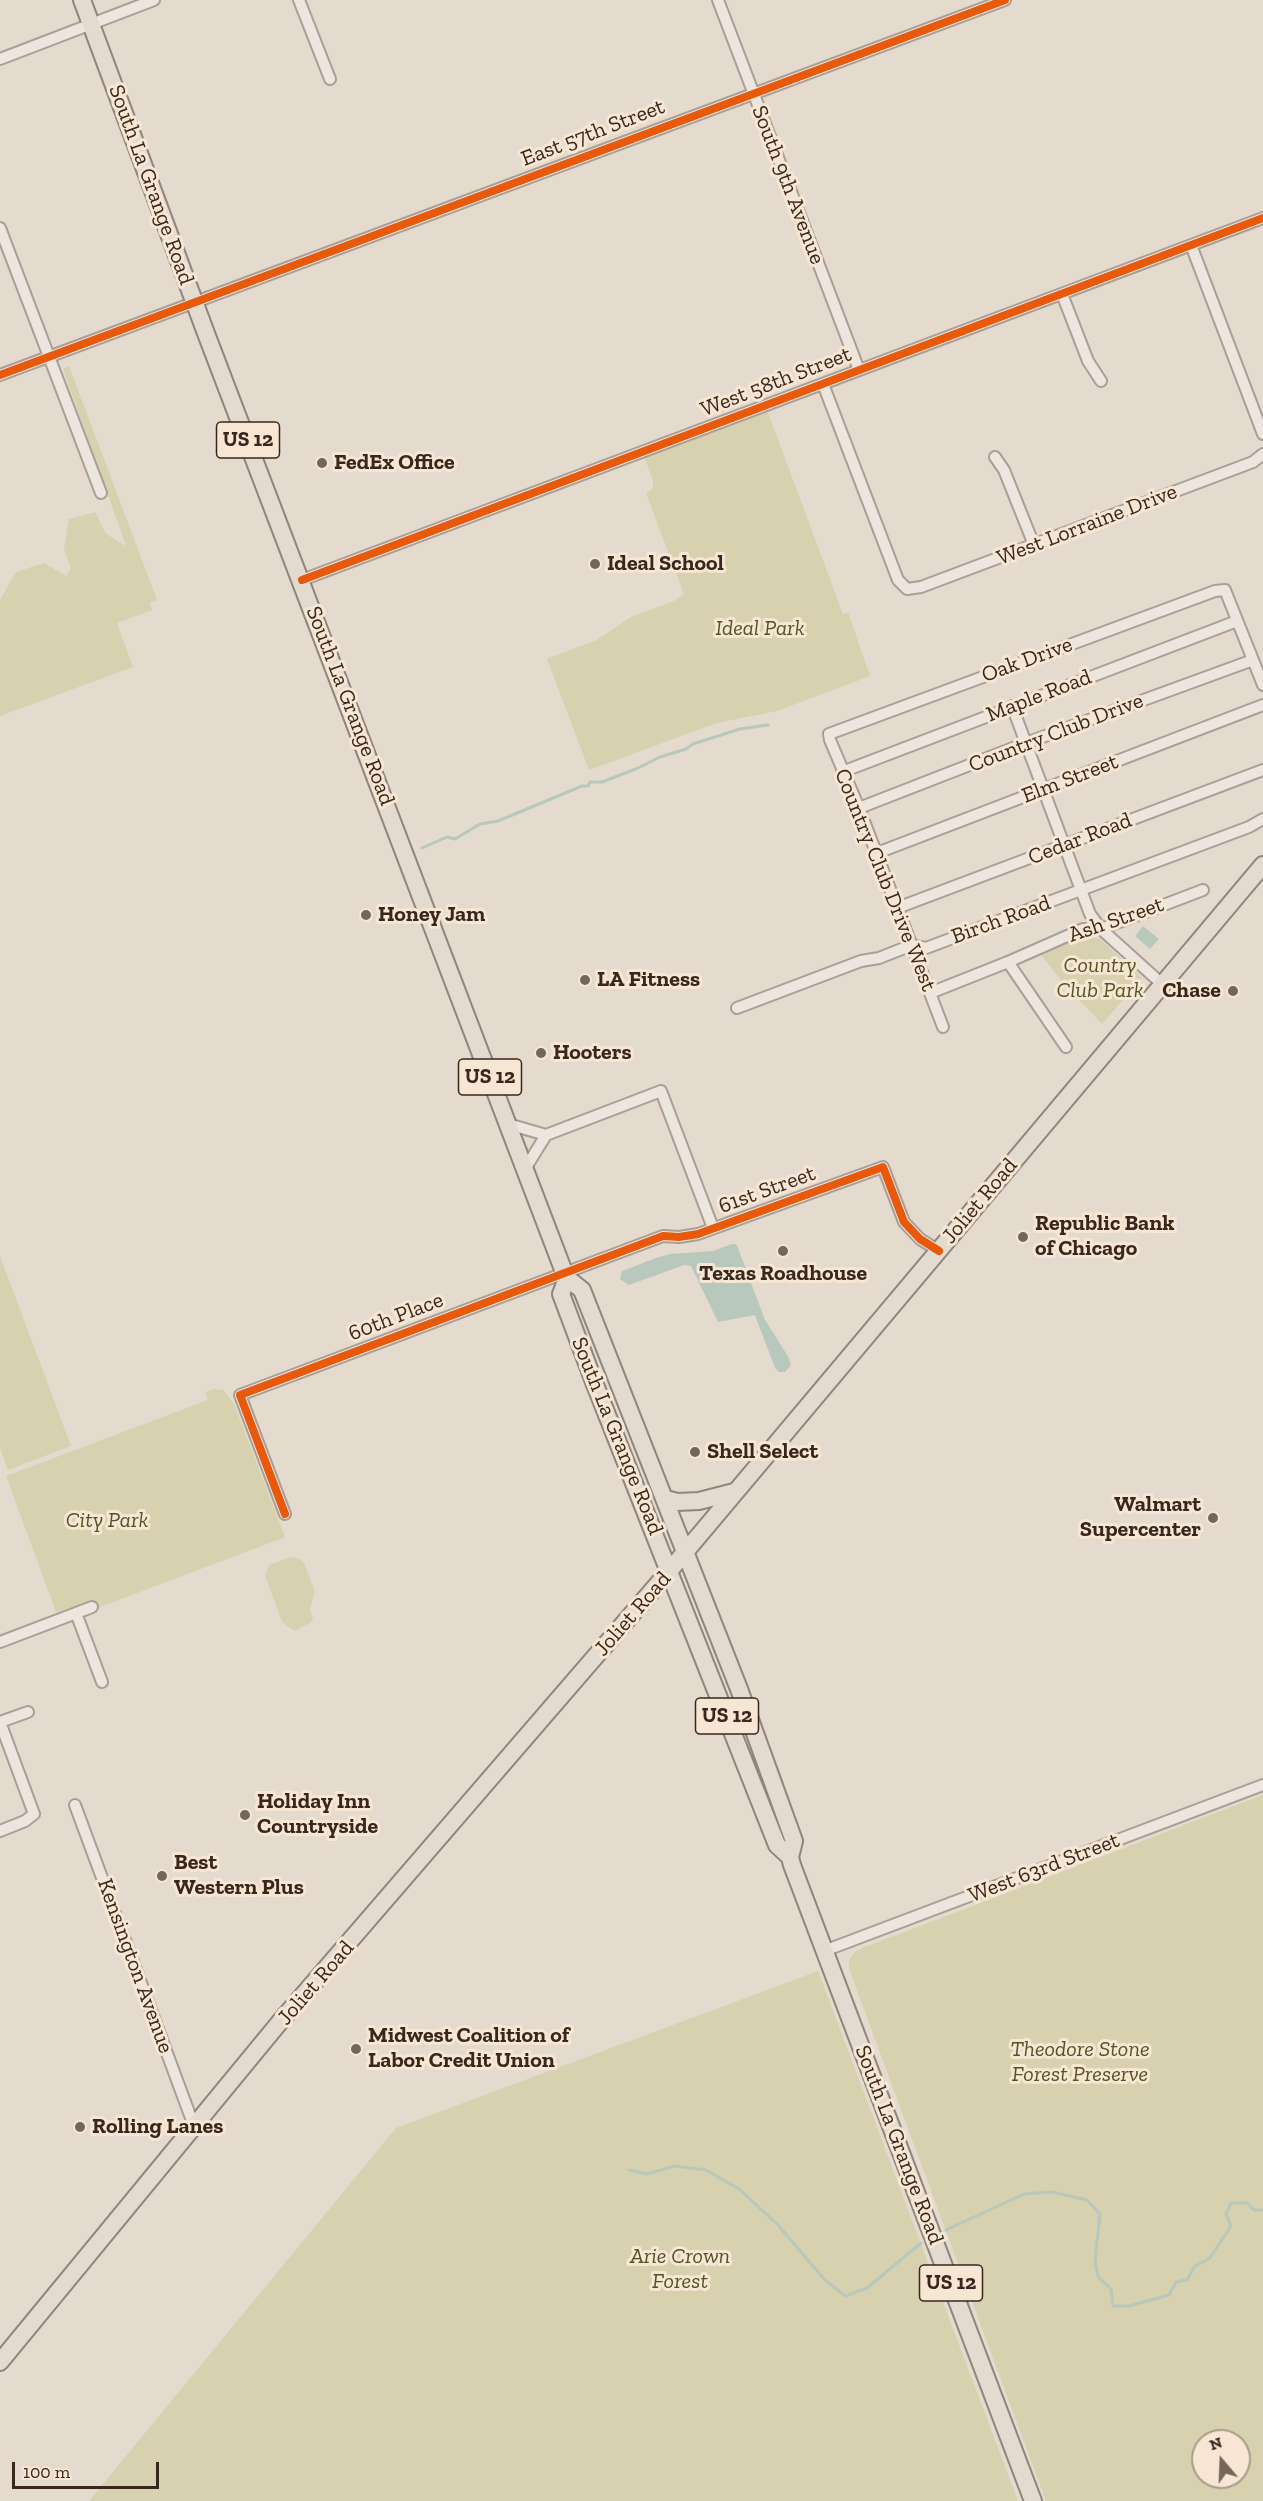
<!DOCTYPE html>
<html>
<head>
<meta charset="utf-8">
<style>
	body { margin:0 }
	#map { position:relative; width:1263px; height:2501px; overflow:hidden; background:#e4dacd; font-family:"Zilla Slab",serif }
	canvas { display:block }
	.north { position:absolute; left:1191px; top:2429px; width:60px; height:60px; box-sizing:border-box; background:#f6e6d3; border:2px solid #aa9a8b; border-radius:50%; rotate:341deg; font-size:16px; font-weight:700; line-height:24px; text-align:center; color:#39271e }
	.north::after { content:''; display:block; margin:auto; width:21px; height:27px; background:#75665b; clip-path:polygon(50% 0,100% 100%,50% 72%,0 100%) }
	.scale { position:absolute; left:12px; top:2462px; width:147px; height:27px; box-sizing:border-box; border:3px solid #39271e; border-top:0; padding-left:8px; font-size:18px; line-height:21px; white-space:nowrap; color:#39271e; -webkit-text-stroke:4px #f6e6d3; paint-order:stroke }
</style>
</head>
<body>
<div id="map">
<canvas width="1263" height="2501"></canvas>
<div class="north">N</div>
<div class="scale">100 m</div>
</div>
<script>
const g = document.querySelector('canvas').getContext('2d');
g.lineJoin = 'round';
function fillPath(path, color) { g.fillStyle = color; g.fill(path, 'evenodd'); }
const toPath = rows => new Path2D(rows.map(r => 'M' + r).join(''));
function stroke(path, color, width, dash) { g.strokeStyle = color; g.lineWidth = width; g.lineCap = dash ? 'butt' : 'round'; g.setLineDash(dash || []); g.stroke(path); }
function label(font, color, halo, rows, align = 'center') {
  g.font = font + ' "Zilla Slab",serif'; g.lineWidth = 6; g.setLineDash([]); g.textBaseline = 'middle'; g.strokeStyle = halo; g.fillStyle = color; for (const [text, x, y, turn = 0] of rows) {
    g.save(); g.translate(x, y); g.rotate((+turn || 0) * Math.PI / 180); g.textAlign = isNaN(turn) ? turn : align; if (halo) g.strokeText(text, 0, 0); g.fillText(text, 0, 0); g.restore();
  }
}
fillPath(toPath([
	[69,366,157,600,150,603,152,610,117,623,133,667,0,716,0,600,16,572,44,563,66,576,71,569,64,550,69,519,95,512,106,534,126,546,63,369],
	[767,410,843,614,848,612,870,676,777,711,717,723,589,770,547,659,597,640,631,617,674,601,684,594,646,493,653,488,653,481,644,456],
	[1074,935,1100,939,1142,978,1102,1024,1060,979,1038,951],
	[0,1256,71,1446,8,1470,0,1448],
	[214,1389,223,1390,234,1404,285,1537,95,1609,92,1601,56,1612,6,1476,208,1400,205,1392],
	[291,1557,299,1559,304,1563,315,1592,310,1609,313,1618,310,1623,295,1631,282,1622,265,1575,269,1565],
	[1263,1795,1263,2501,1046,2501,849,1969,849,1959,856,1951,865,1947],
	[1203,2441,1239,2441,1239,2477,1203,2477],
	[818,1971,1018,2501,89,2501,396,2128]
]), '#d7d1af');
fillPath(toPath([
	[1143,926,1159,939,1150,949,1135,936],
	[732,1244,736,1244,738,1248,765,1320,789,1358,791,1365,785,1372,779,1372,775,1368,755,1315,718,1322,691,1266,684,1265,629,1285,620,1279,622,1271,656,1258,670,1254,713,1251]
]), '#b8c8bc');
stroke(toPath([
	[422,848,447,837,455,839,480,824,498,821,582,786,588,786,590,782,602,782,638,768,660,757,686,749,693,744,740,729,768,725],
	[629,2170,647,2174,674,2166,706,2170,739,2189,778,2225,824,2279,845,2296,867,2288,921,2243],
	[946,2230,1024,2194,1052,2192,1087,2200,1100,2214,1095,2260,1098,2277,1111,2289,1113,2306,1129,2306,1169,2295,1176,2282,1187,2280,1194,2267,1210,2258,1231,2226,1226,2214,1231,2203,1247,2203,1254,2210,1263,2210]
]), '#b8c8bc', 3);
const minor = toPath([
	[299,0,330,79],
	[718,0,859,370],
	[0,59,154,0],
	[0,228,101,493],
	[1191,245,1263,434],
	[1062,294,1088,361,1101,381],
	[0,375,1005,0],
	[823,384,898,580,907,589,921,587,1253,462,1263,454],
	[995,457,1004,470,1034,545],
	[302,580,1263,218],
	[1012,706,1090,914,1101,929,1162,984],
	[842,772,1237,621],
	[859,808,1026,743,1253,660],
	[877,853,1263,705],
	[897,908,1263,770],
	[1008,962,1066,1047],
	[930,993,1008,962,1083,929,1101,929,1203,890],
	[737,1008,861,961,879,958,912,945,926,948,1249,827,1263,819],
	[943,1027,859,808,830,740,829,734,1215,591,1225,590,1263,685],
	[508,1124,546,1135],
	[525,1169,546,1135,661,1091,713,1228],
	[285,1514,240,1395,663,1236,679,1237,698,1234,883,1167,904,1222,920,1239,939,1251],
	[76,1613,102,1682],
	[0,1642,92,1607],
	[0,1722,28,1712],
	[75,1805,194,2126],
	[0,1831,25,1821,34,1814,0,1722],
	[824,1951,1263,1785]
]);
const primary = toPath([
	[82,0,207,336,564,1272,567,1278,582,1290,739,1689,794,1841,790,1857,792,1865,1033,2501],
	[567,1278,561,1294,594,1382,777,1845,790,1857],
	[666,1499,677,1502,699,1501,734,1492],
	[0,2362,279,2023,670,1570,1263,865]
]);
stroke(minor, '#aa9f96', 14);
stroke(primary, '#8f857d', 20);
stroke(minor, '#ece6df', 10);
stroke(primary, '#e4dbd0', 16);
stroke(toPath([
	[0,375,1005,0],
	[302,580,1263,218],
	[285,1514,240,1395,663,1236,679,1237,698,1234,883,1167,904,1222,920,1239,939,1251]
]), '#e8590c', 8);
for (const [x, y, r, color] of [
	[322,463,6,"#75665b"],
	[595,564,6,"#75665b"],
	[366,915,6,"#75665b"],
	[585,980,6,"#75665b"],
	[1233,991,6,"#75665b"],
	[541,1053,6,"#75665b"],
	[1023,1237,6,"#75665b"],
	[783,1251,6,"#75665b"],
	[695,1452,6,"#75665b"],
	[1213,1518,6,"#75665b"],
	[245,1815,6,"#75665b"],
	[162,1876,6,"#75665b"],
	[356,2049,6,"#75665b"],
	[80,2127,6,"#75665b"]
]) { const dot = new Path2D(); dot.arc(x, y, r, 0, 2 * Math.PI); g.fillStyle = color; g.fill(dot); stroke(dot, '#f6e6d3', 2); }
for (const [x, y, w] of [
	[248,440,63],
	[490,1077,63],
	[727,1716,63],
	[951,2283,63]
]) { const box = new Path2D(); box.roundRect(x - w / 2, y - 18, w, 36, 4.5); g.fillStyle = '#f6e6d3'; g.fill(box); stroke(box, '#39271e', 1.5); }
label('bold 21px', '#39271e', null, [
	["US 12",248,440],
	["US 12",490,1077],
	["US 12",727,1716],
	["US 12",951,2283]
]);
label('22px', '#39271e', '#f6e6d3', [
	["East 57th Street",593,133,-21],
	["South La Grange Road",151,185,70],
	["South 9th Avenue",788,185,69],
	["West 58th Street",776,382,-21],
	["West Lorraine Drive",1087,525,-21],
	["Oak Drive",1027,660,-20],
	["Maple Road",1039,696,-21],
	["South La Grange Road",350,706,69],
	["Country Club Drive",1056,733,-21],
	["Elm Street",1070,779,-21],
	["Cedar Road",1080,839,-21],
	["Country Club Drive West",885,880,68],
	["Birch Road",1001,920,-20],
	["Ash Street",1116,920,-19],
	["61st Street",767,1190,-20],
	["Joliet Road",980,1201,-50],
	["60th Place",396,1317,-21],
	["South La Grange Road",617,1436,68],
	["Joliet Road",633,1614,-49],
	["West 63rd Street",1044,1868,-21],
	["Kensington Avenue",135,1966,70],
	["Joliet Road",316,1983,-49],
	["South La Grange Road",899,2145,69]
]);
label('bold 22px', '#39271e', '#f6e6d3', [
	["FedEx Office",334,463],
	["Ideal School",607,564],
	["Honey Jam",378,915],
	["LA Fitness",597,980],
	["Chase",1221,991,"right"],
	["Hooters",553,1053],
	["Republic Bank",1035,1224],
	["of Chicago",1035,1249],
	["Texas Roadhouse",783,1274,"center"],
	["Shell Select",707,1452],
	["Walmart",1201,1505,"right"],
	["Supercenter",1201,1530,"right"],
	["Holiday Inn",257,1802],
	["Countryside",257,1827],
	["Best",174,1863],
	["Western Plus",174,1888],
	["Midwest Coalition of",368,2036],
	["Labor Credit Union",368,2061],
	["Rolling Lanes",92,2127]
], 'left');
label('italic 22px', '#515524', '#f6e6d3', [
	["Ideal Park",760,629],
	["Country",1100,966],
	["Club Park",1100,991],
	["City Park",107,1521],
	["Theodore Stone",1080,2050],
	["Forest Preserve",1080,2075],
	["Arie Crown",680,2257],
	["Forest",680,2282]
]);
</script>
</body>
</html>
